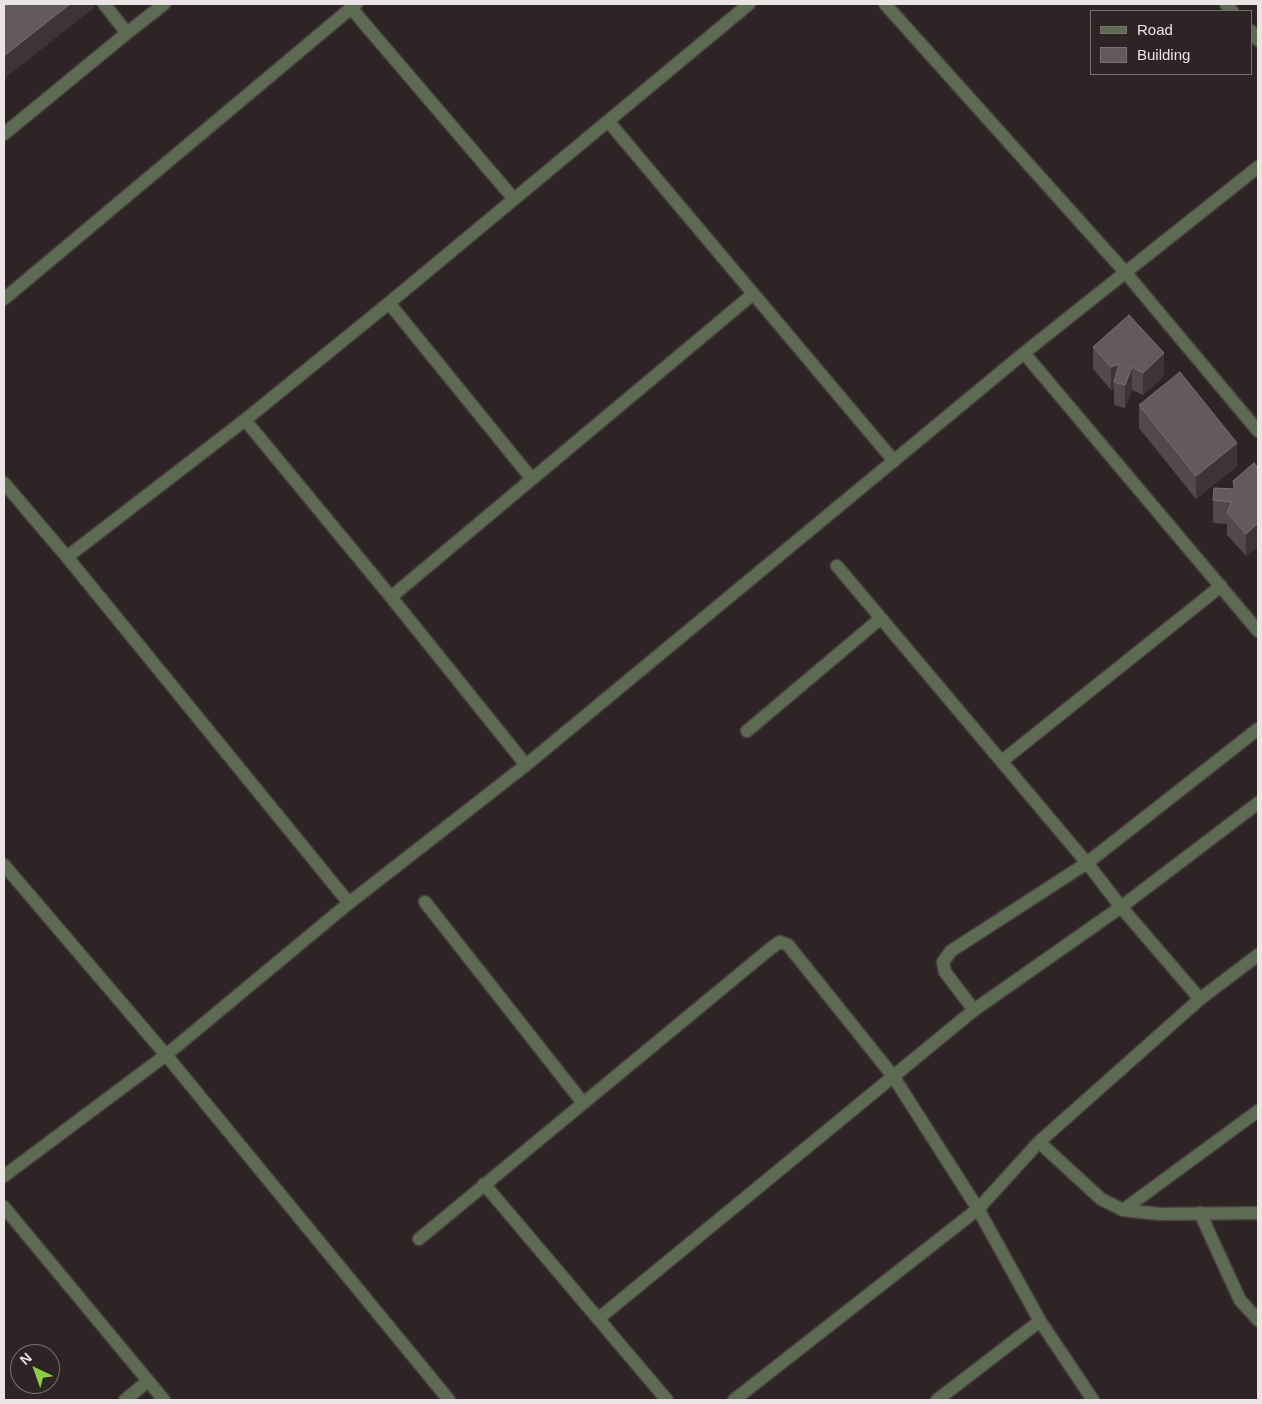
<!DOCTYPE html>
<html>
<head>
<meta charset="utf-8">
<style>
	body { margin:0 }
	#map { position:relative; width:1262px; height:1404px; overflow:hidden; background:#2e2426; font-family:Helvetica,sans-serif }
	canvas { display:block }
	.frame { position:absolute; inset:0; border:5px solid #ebe4e5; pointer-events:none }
	.legend { position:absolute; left:1090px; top:10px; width:162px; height:65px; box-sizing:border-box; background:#2e2426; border:1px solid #7a7172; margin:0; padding:6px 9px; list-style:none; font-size:15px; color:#ebe4e5 }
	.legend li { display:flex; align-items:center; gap:10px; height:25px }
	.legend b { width:25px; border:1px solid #7a7172 }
	.north { position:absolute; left:10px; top:1344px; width:50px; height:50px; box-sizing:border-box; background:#2e2426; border:1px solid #7a7172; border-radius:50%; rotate:318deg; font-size:14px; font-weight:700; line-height:20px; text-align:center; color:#ebe4e5 }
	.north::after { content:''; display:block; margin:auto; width:18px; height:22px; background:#8cce45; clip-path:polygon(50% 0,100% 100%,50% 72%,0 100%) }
</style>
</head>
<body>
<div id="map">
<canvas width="1262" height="1404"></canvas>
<div class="frame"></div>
<ul class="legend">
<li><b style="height:6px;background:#5d6b52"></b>Road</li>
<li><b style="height:14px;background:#64595b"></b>Building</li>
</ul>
<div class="north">N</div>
</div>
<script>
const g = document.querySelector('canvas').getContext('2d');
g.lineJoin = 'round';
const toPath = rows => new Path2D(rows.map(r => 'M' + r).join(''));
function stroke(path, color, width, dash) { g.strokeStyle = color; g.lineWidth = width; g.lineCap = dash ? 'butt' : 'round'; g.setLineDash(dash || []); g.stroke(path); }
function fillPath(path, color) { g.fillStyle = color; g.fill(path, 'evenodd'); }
const minor = toPath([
	[104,4,127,33],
	[885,4,1125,272,1258,431],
	[1226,4,1232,11],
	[351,8,514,199],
	[1251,31,1258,40],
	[608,121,894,461],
	[4,134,127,33,164,4],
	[4,299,356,4],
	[389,303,532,479],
	[1024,353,1258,631],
	[245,420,391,597,526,765],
	[4,483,67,557,349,903],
	[67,557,245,420,389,303,749,4],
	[391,597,753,294],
	[747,731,881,618],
	[1002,761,1221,586],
	[4,865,166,1055,449,1400],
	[425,902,583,1103],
	[1200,999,1258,955],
	[974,1010,945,972,943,962,951,951,1087,863,1258,729],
	[1039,1142,1101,1199,1123,1210,1160,1214,1258,1213],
	[4,1176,166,1055,349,903,526,765,1024,353,1258,167],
	[484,1184,667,1400],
	[4,1207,164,1400],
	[1123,1210,1258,1111],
	[1200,1213,1240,1300,1258,1320],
	[419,1239,771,948,780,942,788,945,893,1076,978,1209,1040,1321,1093,1400],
	[598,1319,974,1010,1121,907,1258,803],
	[125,1400,148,1381],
	[734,1400,978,1209,1039,1142,1200,999,1121,907,1087,863,837,566],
	[937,1400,1040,1321]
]);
stroke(minor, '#483f41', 15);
stroke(minor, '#5d6b52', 12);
fillPath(toPath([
	[1093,347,1164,376,1143,395,1132,390,1125,408,1114,405,1114,389,1111,390,1093,369],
	[1139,405,1237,466,1196,499,1139,428],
	[1258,468,1258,546,1246,556,1227,535,1227,524,1213,523,1213,500,1233,489,1233,481]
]), '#53494b');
fillPath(toPath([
	[70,4,95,4,95,7,4,79,4,56],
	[1164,353,1164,376,1143,395,1143,373],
	[1119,364,1114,382,1114,389,1111,390,1111,367],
	[1132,367,1132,390,1125,408,1125,385],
	[1237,443,1237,466,1196,499,1196,476],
	[1258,523,1258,546,1246,556,1246,534]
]), '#3e3335');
const building = toPath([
	[4,4,70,4,4,56,4,4],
	[1129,315,1164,353,1143,373,1132,367,1125,385,1114,382,1119,364,1111,367,1093,347,1129,315],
	[1180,372,1237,443,1196,476,1139,405,1180,372],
	[1254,463,1258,468,1258,523,1246,534,1227,512,1232,502,1213,500,1214,488,1235,489,1233,481,1254,463]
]);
fillPath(building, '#64595b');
stroke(building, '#796f71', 1);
</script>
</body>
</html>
